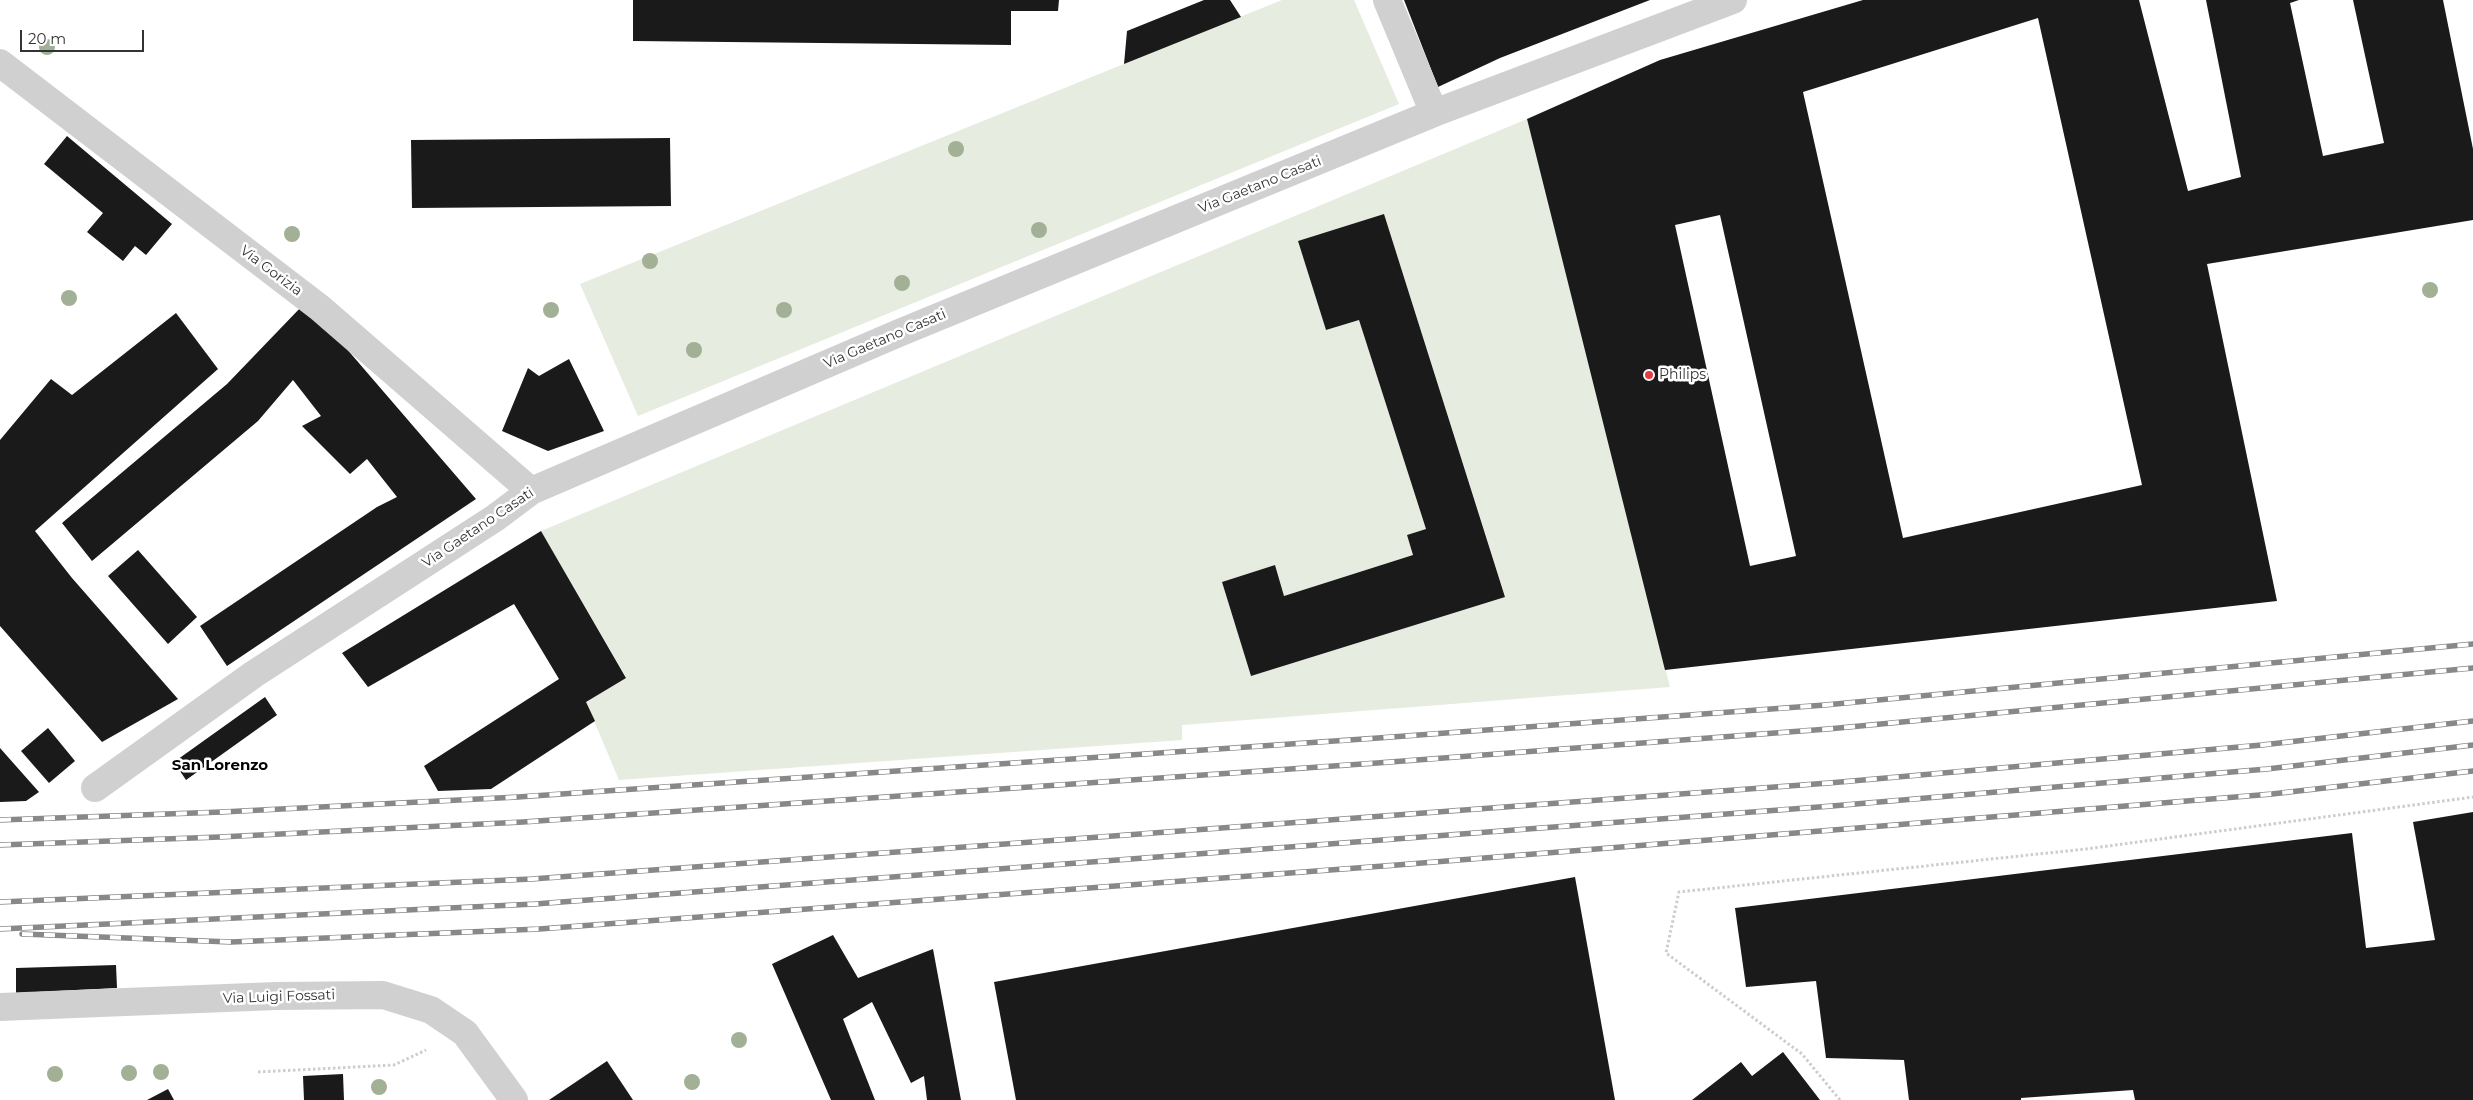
<!DOCTYPE html>
<html>
<head>
<meta charset="utf-8">
<style>
	body { margin:0 }
	#map { position:relative; width:2473px; height:1100px; overflow:hidden; background:#fff; font-family:Montserrat,sans-serif }
	canvas { display:block }
	.scale { position:absolute; left:20px; top:30px; width:124px; height:22px; box-sizing:border-box; border:2px solid #333; border-top:0; padding-left:6px; font-size:15px; line-height:18px; white-space:nowrap; color:#333; -webkit-text-stroke:4px #fff; paint-order:stroke }
</style>
</head>
<body>
<div id="map">
<canvas width="2473" height="1100"></canvas>
<div class="scale">20 m</div>
</div>
<script>
const g = document.querySelector('canvas').getContext('2d');
g.lineJoin = 'round';
function fillPath(path, color) { g.fillStyle = color; g.fill(path, 'evenodd'); }
const toPath = rows => new Path2D(rows.map(r => 'M' + r).join(''));
function stroke(path, color, width, dash) { g.strokeStyle = color; g.lineWidth = width; g.lineCap = dash ? 'butt' : 'round'; g.setLineDash(dash || []); g.stroke(path); }
function label(font, color, halo, rows, align = 'center') {
  g.font = font + ' Montserrat,sans-serif'; g.lineWidth = 5; g.setLineDash([]); g.textBaseline = 'middle'; g.strokeStyle = halo; g.fillStyle = color; for (const [text, x, y, turn = 0] of rows) {
    g.save(); g.translate(x, y); g.rotate((+turn || 0) * Math.PI / 180); g.textAlign = isNaN(turn) ? turn : align; if (halo) g.strokeText(text, 0, 0); g.fillText(text, 0, 0); g.restore();
  }
}
fillPath(toPath([
	[1282,0,1354,0,1399,104,638,416,580,284],
	[1527,119,1670,687,1182,725,1182,740,619,780,586,702,626,677,541,531],
	[1384,214,1505,596,1251,676,1222,582,1275,565,1284,596,1413,555,1407,535,1426,529,1359,320,1326,330,1298,241]
]), '#e6ecdf');
fillPath(toPath([
	[633,0,1059,0,1058,11,1011,11,1011,45,633,41],
	[1204,0,1230,0,1241,17,1124,64,1127,31],
	[1404,0,1650,0,1500,58,1438,87],
	[1863,0,2139,0,2188,191,2241,177,2206,0,2299,0,2290,3,2323,156,2384,143,2353,0,2443,0,2473,149,2473,220,2207,264,2277,601,1665,670,1527,119,1660,60],
	[2038,18,2142,485,1903,538,1803,92],
	[1720,215,1796,556,1750,566,1675,225],
	[67,136,172,224,146,255,135,246,123,261,87,232,103,213,44,164],
	[670,138,671,206,412,208,411,140],
	[1384,214,1505,597,1251,676,1222,582,1275,565,1284,596,1413,555,1407,535,1426,529,1359,320,1326,330,1298,241],
	[303,305,327,326,476,499,227,666,200,626,377,507,397,497,367,459,350,474,302,426,321,416,293,380,258,421,92,561,62,523,227,384],
	[176,313,218,369,35,531,72,578,178,699,102,742,0,626,0,440,51,379,72,395],
	[569,359,604,431,548,451,502,431,528,368,539,376],
	[541,531,626,678,586,702,595,721,491,789,438,791,424,766,559,679,514,604,368,687,342,653],
	[138,550,197,617,168,644,108,576],
	[265,697,277,715,186,780,174,762],
	[48,728,75,761,49,783,21,751],
	[0,748,39,792,26,801,0,802],
	[2473,812,2473,1100,2135,1100,2133,1090,2021,1098,2021,1100,1909,1100,1904,1060,1826,1058,1816,981,1746,987,1735,908,2352,833,2366,948,2435,940,2413,822],
	[1575,877,1615,1100,1016,1100,994,982],
	[833,935,858,978,933,949,961,1100,927,1100,924,1076,911,1083,872,1002,843,1019,875,1100,831,1100,772,964],
	[116,965,117,988,16,993,16,968],
	[1783,1052,1820,1100,1692,1100,1741,1062,1752,1076],
	[607,1061,633,1100,549,1100],
	[343,1074,344,1100,304,1100,303,1076],
	[168,1089,174,1100,147,1100]
]), '#1a1a1a');
stroke(toPath([
	[258,1072,394,1065,426,1050],
	[1840,1100,1802,1054,1666,953,1679,892,2086,849,2473,797]
]), '#cdcdcd', 3, [2.5, 2.5]);
stroke(toPath([
	[1387,0,1434,113],
	[0,63,320,308,531,491],
	[95,788,254,674,495,518,531,491,899,333,1434,113,1733,0],
	[0,1007,276,996,383,995,431,1010,465,1033,514,1100]
]), '#d0d0d0', 28);
const rail = toPath([
	[0,820,222,812,518,797,1378,738,1825,705,2473,644],
	[0,845,220,837,523,822,1377,763,1828,729,2473,668],
	[0,902,532,879,1829,783,2262,745,2473,721],
	[0,929,535,904,1832,806,2267,769,2473,745],
	[22,934,231,942,539,929,1397,865,1833,830,2272,794,2473,771]
]);
stroke(rail, '#888', 5.5);
stroke(rail, '#fff', 4, [11]);
g.fillStyle = '#a2b095';
for (const [x, y] of [
	[47,47],
	[956,149],
	[1039,230],
	[292,234],
	[650,261],
	[902,283],
	[2430,290],
	[69,298],
	[551,310],
	[784,310],
	[694,350],
	[739,1040],
	[161,1072],
	[129,1073],
	[55,1074],
	[692,1082],
	[379,1087]
]) { g.beginPath(); g.arc(x, y, 8, 0, 2 * Math.PI); g.fill(); }
for (const [x, y, r, color] of [
	[1649,375,5,"#e63946"]
]) { const dot = new Path2D(); dot.arc(x, y, r, 0, 2 * Math.PI); g.fillStyle = color; g.fill(dot); stroke(dot, '#fff', 2); }
label('14px', '#333', '#fff', [
	["Via Gaetano Casati",1260,185,-22],
	["Via Gorizia",271,271,37],
	["Via Gaetano Casati",885,339,-23],
	["Via Gaetano Casati",478,528,-34],
	["Via Luigi Fossati",279,997,-2]
]);
label('14px', '#333', '#fff', [
	["Philips",1659,375]
], 'left');
label('bold 15px', '#000', '#fff', [
	["San Lorenzo",220,766]
]);
</script>
</body>
</html>
